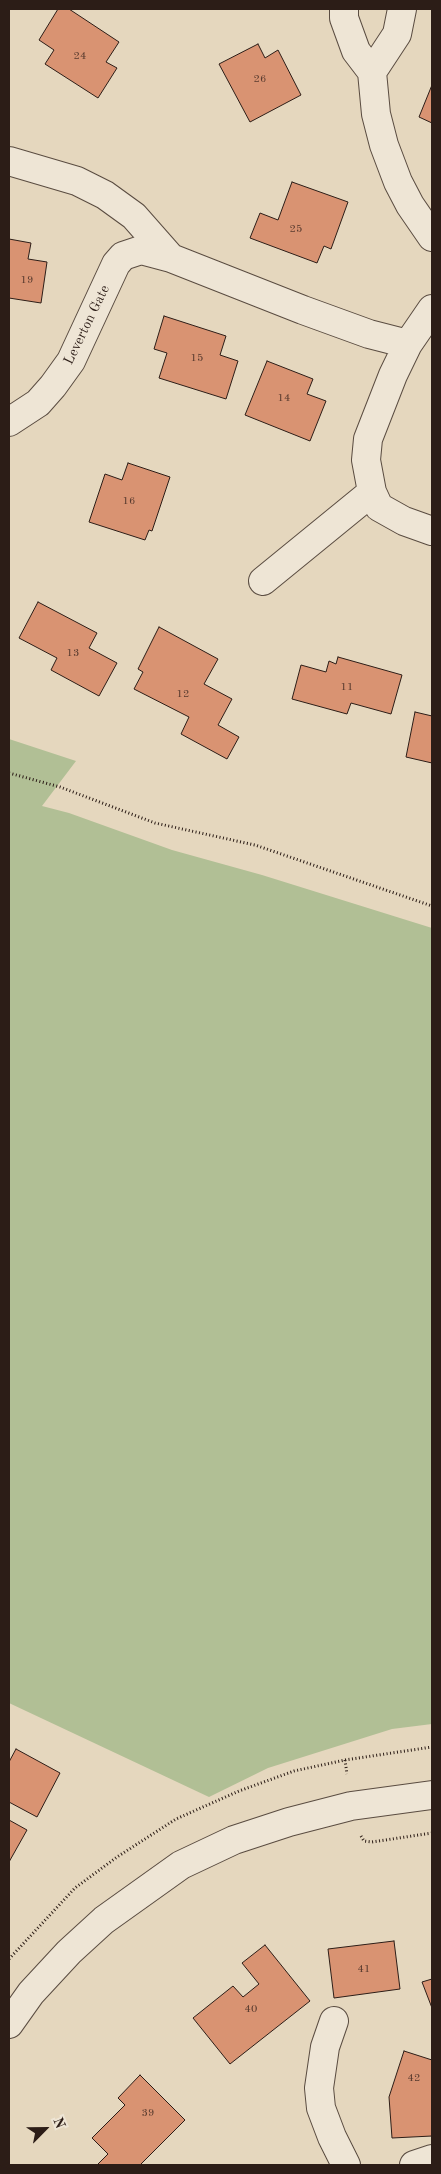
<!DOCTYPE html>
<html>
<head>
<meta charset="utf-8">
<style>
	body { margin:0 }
	#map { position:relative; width:441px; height:2174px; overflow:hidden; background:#e5d7be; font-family:"Old Standard TT",serif }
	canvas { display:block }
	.frame { position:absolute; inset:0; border:10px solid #2c1d17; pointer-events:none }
	.north { position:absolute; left:20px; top:2104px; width:50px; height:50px; -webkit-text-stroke:4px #eee5d5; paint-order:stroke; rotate:67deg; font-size:14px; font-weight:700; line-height:20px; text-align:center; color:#2c1d17 }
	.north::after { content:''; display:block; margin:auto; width:18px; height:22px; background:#2c1d17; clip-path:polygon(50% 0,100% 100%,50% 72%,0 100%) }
</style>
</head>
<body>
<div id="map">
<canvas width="441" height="2174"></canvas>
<div class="frame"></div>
<div class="north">N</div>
</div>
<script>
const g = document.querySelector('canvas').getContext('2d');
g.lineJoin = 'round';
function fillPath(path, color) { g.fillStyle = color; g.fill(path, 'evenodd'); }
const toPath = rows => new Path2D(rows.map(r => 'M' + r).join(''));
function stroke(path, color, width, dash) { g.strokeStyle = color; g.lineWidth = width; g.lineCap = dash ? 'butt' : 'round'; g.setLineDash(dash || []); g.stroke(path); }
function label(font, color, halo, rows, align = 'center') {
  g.font = font + ' "Old Standard TT",serif'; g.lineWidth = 4; g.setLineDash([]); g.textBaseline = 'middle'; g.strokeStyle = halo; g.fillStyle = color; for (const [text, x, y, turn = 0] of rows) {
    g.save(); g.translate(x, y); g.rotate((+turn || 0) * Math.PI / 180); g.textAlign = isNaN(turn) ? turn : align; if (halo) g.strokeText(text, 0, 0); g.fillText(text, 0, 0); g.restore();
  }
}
fillPath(toPath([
	[9,739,76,761,42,806,69,813,172,850,262,875,432,928,432,1724,392,1729,268,1768,209,1797,9,1703]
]), '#b1bf95');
const building = toPath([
	[58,9,69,9,119,42,106,62,117,68,98,98,45,64,54,50,39,40,58,9],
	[258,44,265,58,278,50,301,95,250,122,219,64,258,44],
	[432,85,432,123,419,117,432,85],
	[292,182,348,202,331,249,324,246,317,263,250,238,260,213,278,220,292,182],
	[9,239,31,243,28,259,47,262,41,303,9,298,9,239],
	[164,316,226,336,220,355,238,361,226,399,159,378,167,353,154,349,164,316],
	[267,361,313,379,307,394,326,401,310,441,245,415,267,361],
	[128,463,170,477,152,531,149,530,145,540,89,522,105,474,122,480,128,463],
	[38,602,97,633,89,648,117,663,99,696,51,670,57,658,19,638,38,602],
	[159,627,218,659,204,684,232,699,218,725,239,737,227,759,181,734,189,717,134,689,143,672,138,669,159,627],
	[338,657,402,675,391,714,351,703,347,714,292,699,301,665,326,672,329,661,336,664,338,657],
	[415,712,432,716,432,763,406,757,415,712],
	[16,1749,60,1773,37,1817,9,1802,9,1762,16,1749],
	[9,1820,27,1830,9,1862,9,1820],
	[394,1941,400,1989,334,1998,328,1949,394,1941],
	[265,1945,310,2001,230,2064,193,2018,233,1986,243,1997,259,1984,242,1963,265,1945],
	[432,1979,432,2008,422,1982,432,1979],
	[404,2051,432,2060,432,2136,392,2138,389,2097,404,2051],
	[140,2075,185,2120,140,2165,97,2165,108,2154,92,2138,125,2105,118,2098,140,2075]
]);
fillPath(building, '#d99372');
stroke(building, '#2c1d17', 1);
const minor = toPath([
	[344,9,344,18,356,51,372,72],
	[402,9,397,34,372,72,376,114,384,145,398,182,410,205,432,237],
	[9,161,77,181,105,195,134,216,171,258,303,310,369,334,408,344],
	[432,309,408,344,393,375,368,439,366,460,372,492,379,507,404,521,432,531],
	[9,422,38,403,53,386,71,361,116,264,123,256,141,250,171,258],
	[263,581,372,492],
	[334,2021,325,2047,319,2088,321,2108,332,2137,346,2165],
	[9,2024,31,1993,69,1952,104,1920,181,1865,234,1840,289,1822,351,1806,432,1795],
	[414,2165,432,2159]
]);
stroke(minor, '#5a4c41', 30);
stroke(toPath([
	[9,773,60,787,155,823,255,845,432,906],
	[345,1760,347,1774],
	[361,1836,364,1841,372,1842,432,1833],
	[9,1959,75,1888,117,1857,176,1819,239,1791,294,1771,345,1760,432,1747]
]), '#2c1d17', 3, [1, 2.5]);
stroke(minor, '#eee5d5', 28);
label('11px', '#573a2e', null, [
	["24",80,56],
	["26",260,79],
	["25",296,229],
	["19",27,280],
	["15",197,358],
	["14",284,398],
	["16",129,501],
	["13",73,653],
	["11",347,687],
	["12",183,694],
	["41",364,1969],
	["40",251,2009],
	["42",414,2078],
	["39",148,2113]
]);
label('14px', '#2c1d17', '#eee5d5', [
	["Leverton Gate",87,325,-64]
]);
</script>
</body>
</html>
